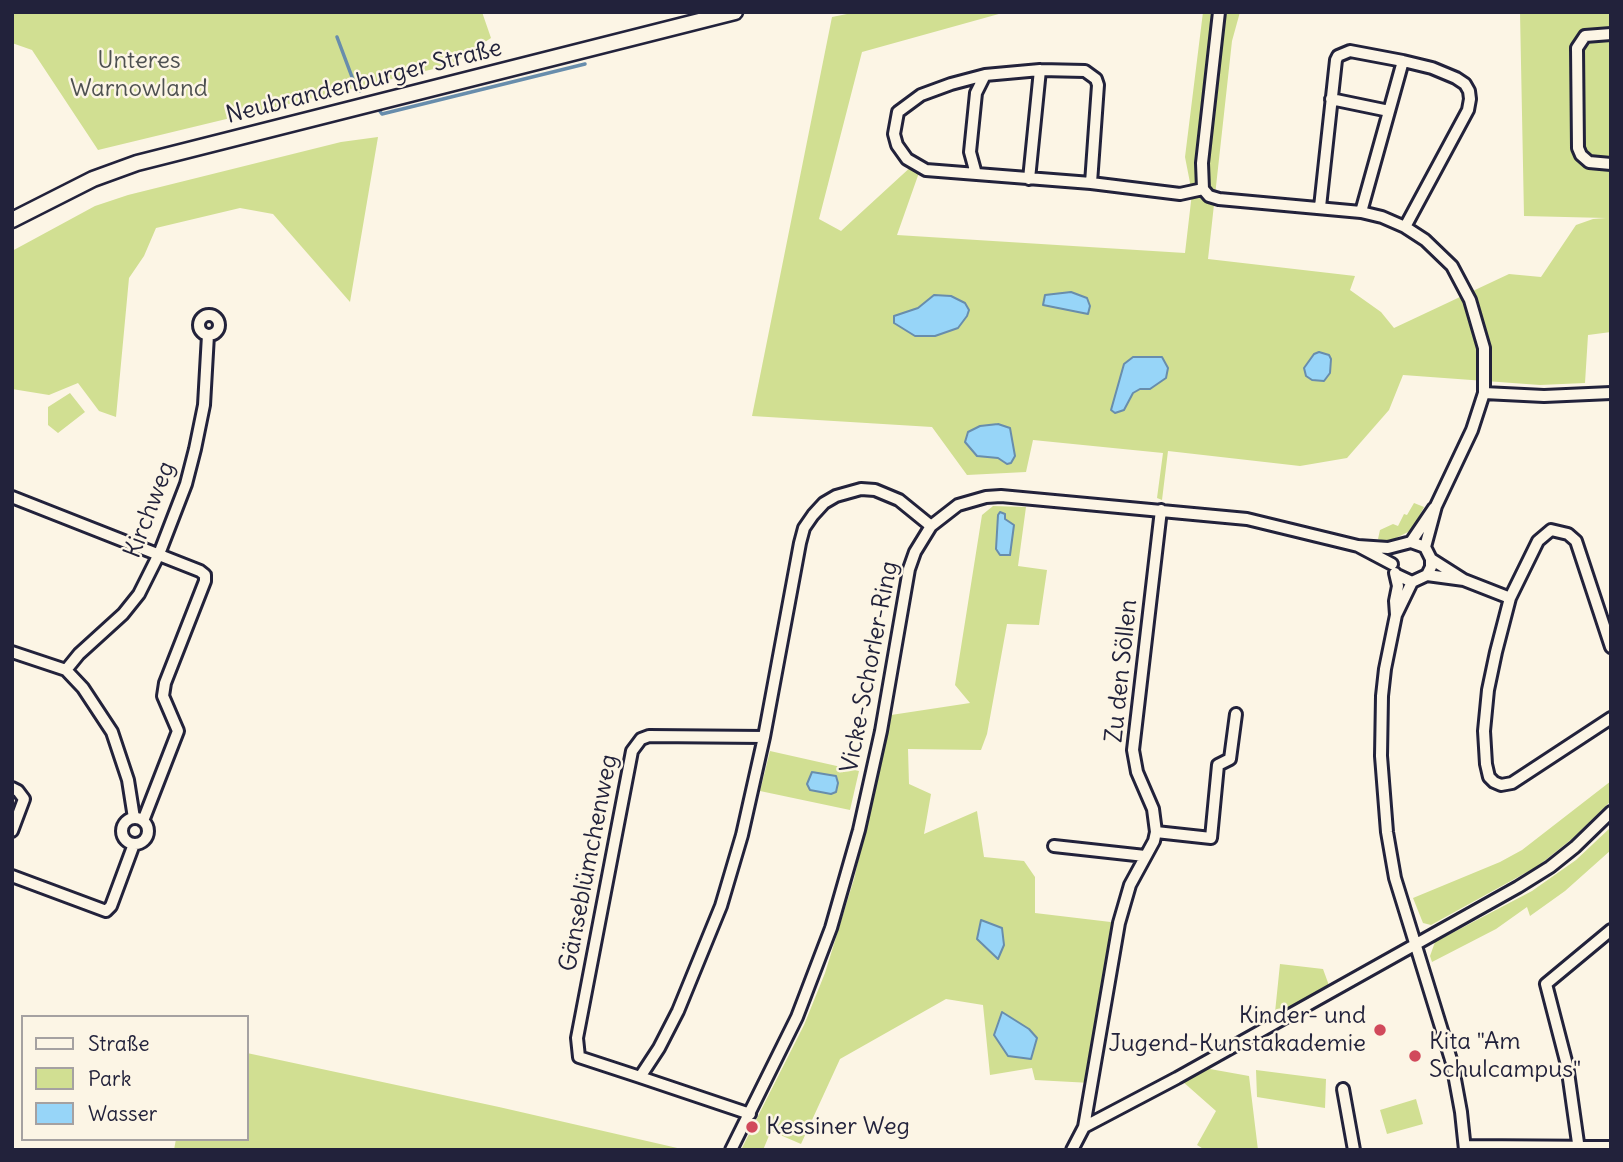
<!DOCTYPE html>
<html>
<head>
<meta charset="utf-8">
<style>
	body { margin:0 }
	#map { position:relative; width:1623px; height:1162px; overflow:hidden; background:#fcf5e5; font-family:Delius,sans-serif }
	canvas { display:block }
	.frame { position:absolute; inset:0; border:14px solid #22223b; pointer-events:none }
	.legend { position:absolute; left:21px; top:1015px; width:228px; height:126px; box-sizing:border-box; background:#fcf5e5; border:2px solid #a5a1a1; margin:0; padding:9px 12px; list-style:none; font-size:21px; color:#22223b }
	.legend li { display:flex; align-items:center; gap:14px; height:35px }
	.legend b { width:35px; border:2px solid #a5a1a1 }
</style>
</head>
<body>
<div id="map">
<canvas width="1623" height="1162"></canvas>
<div class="frame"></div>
<ul class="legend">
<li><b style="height:9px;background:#fcf5e5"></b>Straße</li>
<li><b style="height:19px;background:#d1df92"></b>Park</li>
<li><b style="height:19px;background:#97d5f8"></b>Wasser</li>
</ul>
</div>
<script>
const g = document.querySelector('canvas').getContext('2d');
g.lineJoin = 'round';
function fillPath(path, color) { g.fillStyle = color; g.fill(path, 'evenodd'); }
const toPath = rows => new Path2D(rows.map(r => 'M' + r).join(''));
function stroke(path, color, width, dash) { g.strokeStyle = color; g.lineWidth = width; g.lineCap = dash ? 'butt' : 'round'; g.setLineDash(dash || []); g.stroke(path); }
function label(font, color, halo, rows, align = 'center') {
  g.font = font + ' Delius,sans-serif'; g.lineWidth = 5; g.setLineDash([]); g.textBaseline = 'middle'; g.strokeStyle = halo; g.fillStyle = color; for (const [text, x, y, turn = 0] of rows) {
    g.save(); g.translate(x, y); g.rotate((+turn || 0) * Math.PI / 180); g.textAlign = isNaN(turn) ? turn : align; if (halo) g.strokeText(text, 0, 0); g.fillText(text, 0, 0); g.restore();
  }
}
fillPath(toPath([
	[12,12,482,12,491,38,450,65,98,150,32,50,12,43],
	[857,12,1006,12,862,52,819,219,841,231,914,164,921,167,897,235,1185,253,1192,193,1185,157,1203,12,1240,12,1232,41,1208,259,1355,276,1350,290,1381,312,1394,328,1509,274,1541,277,1576,225,1593,219,1606,218,1524,216,1520,12,1611,12,1611,332,1588,335,1585,383,1540,385,1403,375,1389,410,1347,458,1300,466,1168,451,1162,500,1157,498,1163,453,1033,440,1026,472,967,475,932,427,752,416,832,17],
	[378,137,350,302,273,214,240,208,156,228,144,256,129,278,116,417,99,411,78,383,49,395,12,389,12,251,95,206,128,195,341,142],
	[70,393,85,412,58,433,48,425,48,407],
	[1414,503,1424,507,1412,530,1388,542,1378,539,1380,530,1393,524,1398,526,1404,514,1407,515],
	[993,506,1026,507,1018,566,1047,570,1039,625,1007,624,987,734,981,750,908,749,909,784,931,794,924,834,977,811,984,857,1024,861,1035,877,1035,913,1119,923,1091,1083,1035,1080,1032,1068,990,1075,983,1005,946,999,840,1059,801,1144,771,1131,763,1150,741,1150,750,1132,755,1134,759,1124,755,1122,804,1025,825,973,854,879,891,715,970,703,955,685,982,515],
	[770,751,859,771,850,810,760,791],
	[1611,781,1611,801,1573,838,1538,866,1431,925,1423,923,1413,898,1500,862,1522,850],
	[1611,827,1611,850,1565,891,1530,916,1527,907,1496,929,1432,962,1430,956,1435,942,1532,891,1576,860],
	[1280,964,1323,969,1331,991,1274,1022],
	[247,1053,499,1107,686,1150,174,1150,176,1139,247,1139],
	[1207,1065,1210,1069,1249,1076,1258,1150,1205,1150,1197,1145,1216,1111,1182,1081],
	[1256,1070,1326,1079,1325,1108,1257,1097],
	[1416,1099,1423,1124,1387,1134,1380,1110]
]), '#d1df92');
const water = toPath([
	[1071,292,1087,298,1090,306,1088,314,1043,305,1045,295,1071,292],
	[934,295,951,296,965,303,969,310,967,316,958,328,935,336,915,336,894,323,894,316,918,308,934,295],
	[1319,352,1329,355,1331,359,1330,373,1324,381,1312,380,1306,376,1304,368,1314,354,1319,352],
	[1133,357,1162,357,1168,368,1166,378,1150,389,1140,389,1133,393,1124,410,1115,413,1111,410,1124,364,1133,357],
	[998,424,1010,428,1015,456,1011,463,1007,464,998,458,977,456,965,442,968,432,980,426,998,424],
	[1000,512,1005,514,1005,519,1014,525,1010,555,1000,555,996,549,998,515,1000,512],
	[812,772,836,776,838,783,836,792,831,794,810,790,807,784,812,772],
	[981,920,1002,928,1004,945,998,959,977,939,981,920],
	[1002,1012,1029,1029,1037,1038,1031,1059,1008,1056,994,1035,1002,1012]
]);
fillPath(water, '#97d5f8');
stroke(water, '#688dac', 2);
stroke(toPath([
	[337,37,355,85,360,91],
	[379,110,382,114,585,64]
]), '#688dac', 3.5);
const minor = toPath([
	[1219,12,1202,163,1203,189,1209,196,1219,199,1361,212,1382,217,1405,227,1425,240,1452,266,1470,300,1484,348,1484,393,1472,430,1436,506,1425,547],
	[1611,34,1585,36,1577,48,1578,148,1581,155,1589,162,1611,164],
	[1331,99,1389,111],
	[976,174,970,152,976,93,985,75],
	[1029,179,1040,70],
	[1091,183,1098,85,1096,79,1085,71,1040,70,985,75,951,84,921,95,898,112,894,134,897,145,907,159,926,170,1091,183,1180,194,1203,189],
	[1320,207,1336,60,1338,56,1350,51,1403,61,1432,68,1456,78,1465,84,1469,91,1470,99,1468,110,1405,227],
	[1361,212,1403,61],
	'199 325a10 10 0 1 1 20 0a10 10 0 1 1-20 0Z',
	[1484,393,1544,396,1611,393],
	[12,497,200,571,205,575,205,581,165,683,163,696,178,731,143,821],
	[1411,542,1434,508],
	[1358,546,1388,548,1411,542,1425,547,1431,559,1431,567,1427,575,1412,582,1397,575],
	[1431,559,1464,580],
	[1395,573,1398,586,1395,601,1396,615],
	[1427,575,1464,580,1510,598],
	[1412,582,1396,615,1385,669,1382,696,1381,756,1387,832,1395,878,1452,1063,1461,1112,1465,1150],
	[1611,647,1576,541,1568,534,1551,530,1538,541,1510,598,1496,652,1488,690,1484,731,1486,764,1489,777,1494,782,1501,785,1512,783,1611,718],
	[12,652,66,670],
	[649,736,764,737,742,835,721,906,678,1011,659,1048,640,1077,579,1057,577,1038,632,751,641,739,649,736],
	[764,737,800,543,804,528,813,515,824,503,836,496,861,489,875,490,899,500,931,526],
	[12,788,18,791,24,799,12,831],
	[134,818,128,780,112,732,83,688,66,670,79,654,123,614,139,594,159,554,186,484,195,449,204,405,208,335],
	'122 831a13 13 0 1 1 26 0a13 13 0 1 1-26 0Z',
	[1156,832,1211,838,1218,765,1230,759,1236,714],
	[1054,846,1145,856],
	[12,876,106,911,111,906,134,844],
	[640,1077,750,1114],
	[1343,1089,1354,1150],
	[1084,1127,1177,1078,1518,887,1550,867,1575,847,1611,812],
	[1465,1146,1611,1147],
	[731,1150,797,1017,831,928,859,830,881,731,909,569,915,552,931,526,958,505,986,497,1001,496,1247,519,1358,546,1392,564],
	[1072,1150,1084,1127,1119,923,1130,885,1154,841,1156,832,1153,809,1137,772,1133,750,1161,510],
	[1579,1150,1567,1065,1546,984,1611,930]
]);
const secondary = toPath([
	[12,220,93,179,137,163,735,12]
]);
stroke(minor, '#22223b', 16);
stroke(secondary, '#22223b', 19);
stroke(minor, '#fcf5e5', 10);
stroke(secondary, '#fcf5e5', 14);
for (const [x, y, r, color] of [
	[1380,1030,7,"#d1495b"],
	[1415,1056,7,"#d1495b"],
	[752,1127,7,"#d1495b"]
]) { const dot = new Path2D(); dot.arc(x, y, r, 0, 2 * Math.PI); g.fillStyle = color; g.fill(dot); stroke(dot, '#fcf5e5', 2.5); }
label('24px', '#4e5151', '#fcf5e5', [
	["Unteres",139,61],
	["Warnowland",139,89]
]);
label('24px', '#22223b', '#fcf5e5', [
	["Neubrandenburger Straße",364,82,-14],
	["Kirchweg",150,510,-69],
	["Vicke-Schorler-Ring",870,667,-79],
	["Zu den Söllen",1122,671,-84],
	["Gänseblümchenweg",589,863,-79]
]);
label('24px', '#22223b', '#fcf5e5', [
	["Kinder- und",1366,1016,"right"],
	["Jugend-Kunstakademie",1366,1044,"right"],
	["Kita \"Am",1429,1042],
	["Schulcampus\"",1429,1070],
	["Kessiner Weg",766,1127]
], 'left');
</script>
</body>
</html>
